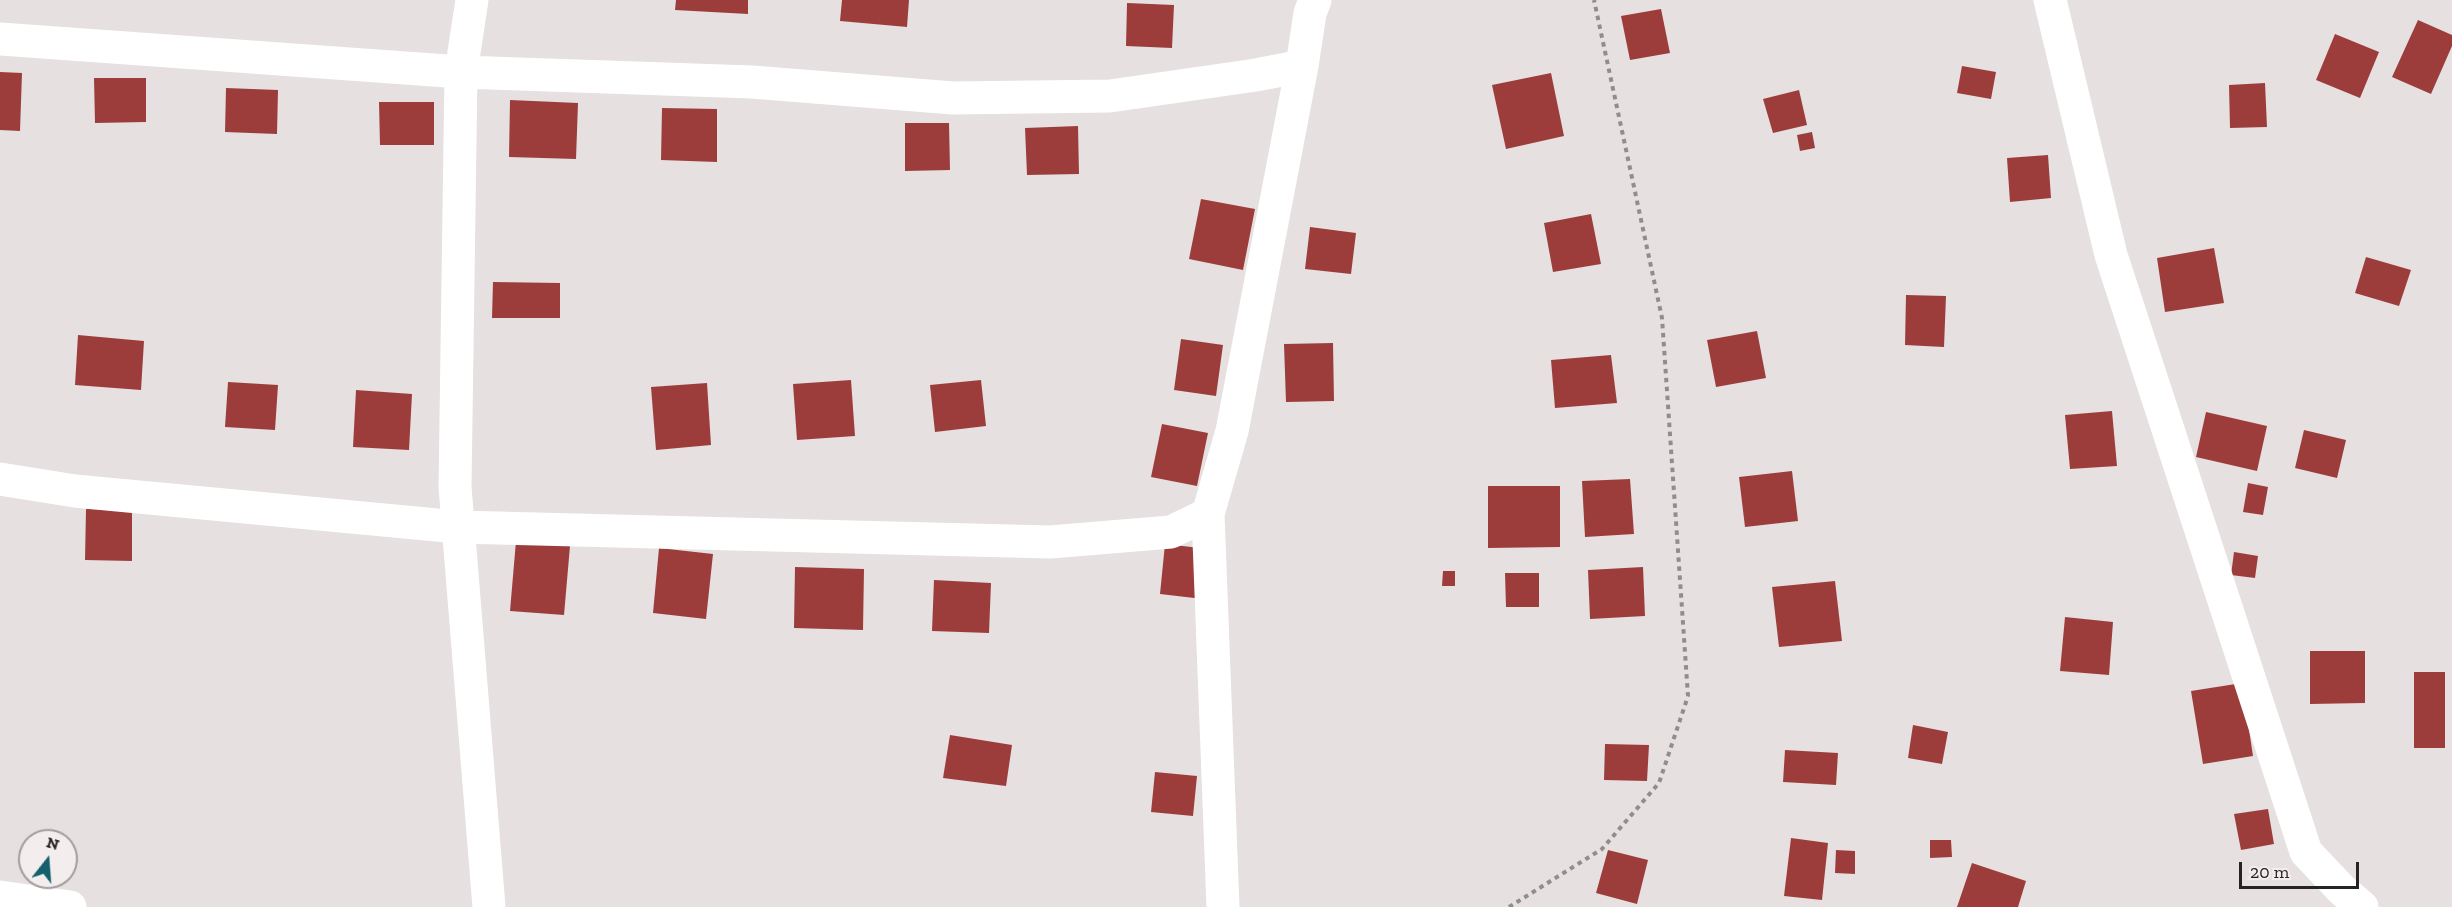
<!DOCTYPE html>
<html>
<head>
<meta charset="utf-8">
<style>
	body { margin:0 }
	#map { position:relative; width:2452px; height:907px; overflow:hidden; background:#e6e0e0; font-family:"Zilla Slab",serif }
	canvas { display:block }
	.north { position:absolute; left:18px; top:829px; width:60px; height:60px; box-sizing:border-box; background:#f4eded; border:2px solid #a29c9c; border-radius:50%; rotate:17deg; font-size:16px; font-weight:700; line-height:24px; text-align:center; color:#262323 }
	.north::after { content:''; display:block; margin:auto; width:21px; height:27px; background:#16606e; clip-path:polygon(50% 0,100% 100%,50% 72%,0 100%) }
	.scale { position:absolute; left:2239px; top:862px; width:120px; height:27px; box-sizing:border-box; border:3px solid #262323; border-top:0; padding-left:8px; font-size:18px; line-height:21px; white-space:nowrap; color:#262323; -webkit-text-stroke:4px #f4eded; paint-order:stroke }
</style>
</head>
<body>
<div id="map">
<canvas width="2452" height="907"></canvas>
<div class="north">N</div>
<div class="scale">20 m</div>
</div>
<script>
const g = document.querySelector('canvas').getContext('2d');
g.lineJoin = 'round';
function fillPath(path, color) { g.fillStyle = color; g.fill(path, 'evenodd'); }
const toPath = rows => new Path2D(rows.map(r => 'M' + r).join(''));
function stroke(path, color, width, dash) { g.strokeStyle = color; g.lineWidth = width; g.lineCap = dash ? 'butt' : 'round'; g.setLineDash(dash || []); g.stroke(path); }
fillPath(toPath([
	[676,0,748,0,748,14,675,10],
	[842,0,909,0,907,27,840,21],
	[1127,3,1174,5,1172,48,1126,46],
	[1661,9,1670,53,1630,60,1621,16],
	[2418,20,2452,35,2452,46,2431,94,2392,77],
	[2335,34,2379,52,2360,98,2316,80],
	[1962,66,1996,72,1991,99,1957,93],
	[0,72,22,73,20,131,0,130],
	[1551,73,1564,136,1506,149,1492,85],
	[94,78,146,78,146,122,95,123],
	[2265,83,2267,127,2230,128,2229,85],
	[226,88,278,90,277,134,225,132],
	[1799,90,1807,125,1773,133,1763,99],
	[510,100,578,103,576,159,509,157],
	[379,102,434,102,434,145,380,145],
	[662,108,717,109,717,162,661,160],
	[905,123,949,123,950,170,905,171],
	[1078,126,1079,174,1027,175,1025,128],
	[1812,132,1815,148,1800,151,1797,135],
	[2048,155,2051,198,2010,202,2007,158],
	[1201,199,1255,209,1243,270,1189,259],
	[1591,214,1601,264,1553,272,1544,223],
	[1310,227,1356,233,1351,274,1305,269],
	[2214,248,2224,303,2165,312,2157,258],
	[2366,257,2411,270,2399,306,2355,293],
	[493,282,560,283,560,318,492,318],
	[1906,295,1946,296,1944,347,1905,345],
	[1757,331,1766,378,1716,387,1707,340],
	[78,335,144,341,141,390,75,385],
	[1181,339,1223,345,1216,396,1174,390],
	[1333,343,1334,401,1286,402,1284,344],
	[1611,355,1617,403,1555,408,1551,360],
	[851,380,855,436,797,440,793,384],
	[981,380,986,426,935,432,930,385],
	[228,382,278,385,275,430,225,427],
	[707,383,711,445,656,450,651,387],
	[356,390,412,394,409,450,353,447],
	[2112,411,2117,466,2070,469,2065,415],
	[2206,412,2267,426,2257,471,2196,457],
	[1162,424,1208,433,1197,486,1151,477],
	[2304,430,2346,440,2337,478,2295,468],
	[1792,471,1798,521,1745,527,1739,477],
	[1630,479,1634,534,1585,537,1582,481],
	[2248,483,2268,487,2263,515,2243,512],
	[1488,486,1560,486,1560,547,1488,548],
	[86,509,132,510,132,561,85,560],
	[516,541,570,546,564,615,510,611],
	[1165,544,1209,549,1203,599,1160,594],
	[659,548,713,554,706,619,653,613],
	[2234,552,2258,556,2255,578,2231,575],
	[795,567,864,569,863,630,794,628],
	[1643,567,1645,616,1590,619,1588,570],
	[1443,571,1455,571,1455,586,1442,586],
	[1505,573,1539,573,1539,607,1506,607],
	[934,580,991,583,989,633,932,631],
	[1835,581,1842,641,1779,647,1772,587],
	[2065,617,2113,622,2109,675,2060,671],
	[2310,651,2365,651,2365,703,2310,704],
	[2414,672,2445,672,2445,748,2414,748],
	[2242,683,2253,756,2203,764,2191,691],
	[1913,725,1948,732,1942,764,1908,758],
	[950,735,1012,745,1006,786,943,778],
	[1605,744,1649,745,1647,781,1604,780],
	[1785,750,1838,753,1836,785,1783,782],
	[1155,772,1197,776,1193,816,1151,812],
	[2268,809,2274,844,2241,850,2234,814],
	[1791,838,1828,843,1822,900,1784,896],
	[1930,840,1951,840,1952,857,1930,858],
	[1608,850,1648,860,1637,904,1596,893],
	[1836,850,1855,851,1855,874,1835,873],
	[1972,863,2026,881,2018,907,1957,907]
]), '#9c3d3c');
stroke(toPath([
	[1509,907,1602,849,1659,783,1688,696,1662,318,1594,0]
]), '#928d8d', 4, [4.5, 4.5]);
stroke(toPath([
	[472,0,461,72,455,487,489,907],
	[2050,0,2111,255,2306,852,2341,889,2362,907],
	[0,39,461,72,752,82,953,98,1110,96,1256,75,1302,66,1310,13,1315,0],
	[0,479,75,491,458,527,1050,542,1171,532,1208,514,1232,431,1302,66],
	[1208,514,1223,907],
	[0,897,70,907]
]), '#fff', 33);
</script>
</body>
</html>
